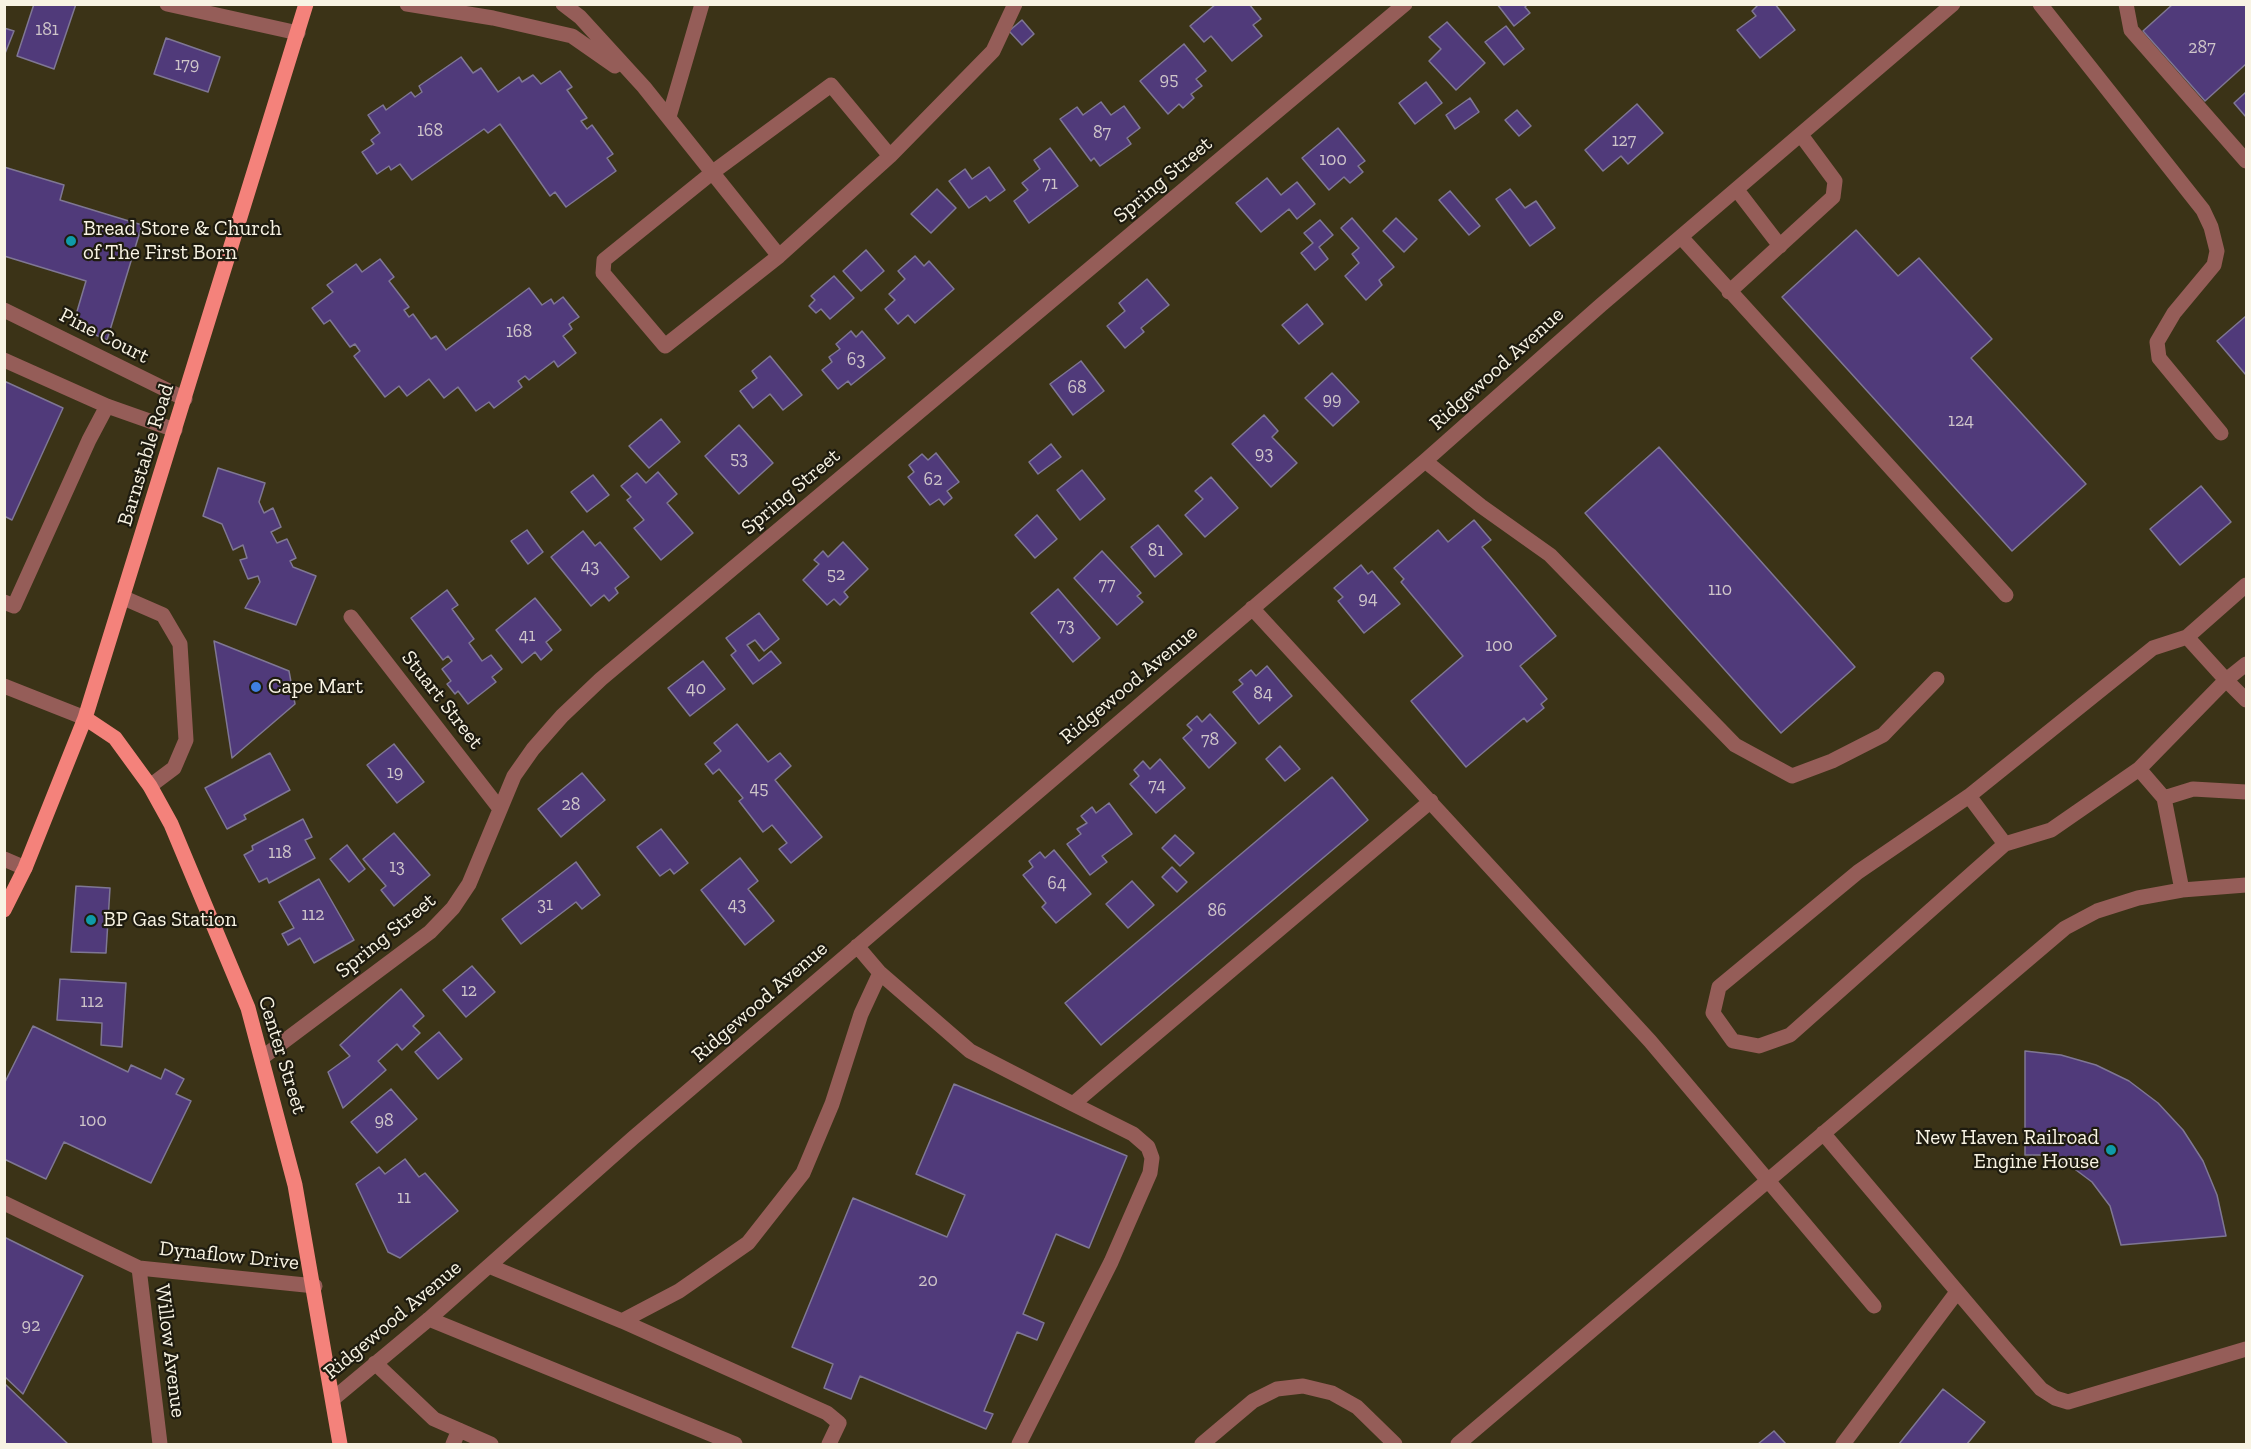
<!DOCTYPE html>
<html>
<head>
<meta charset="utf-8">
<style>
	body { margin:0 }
	#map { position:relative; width:2251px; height:1449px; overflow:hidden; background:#3b3317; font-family:"Zilla Slab",serif }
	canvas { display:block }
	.frame { position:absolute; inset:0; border:6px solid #f8f3e3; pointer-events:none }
</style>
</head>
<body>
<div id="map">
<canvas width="2251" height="1449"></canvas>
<div class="frame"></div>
</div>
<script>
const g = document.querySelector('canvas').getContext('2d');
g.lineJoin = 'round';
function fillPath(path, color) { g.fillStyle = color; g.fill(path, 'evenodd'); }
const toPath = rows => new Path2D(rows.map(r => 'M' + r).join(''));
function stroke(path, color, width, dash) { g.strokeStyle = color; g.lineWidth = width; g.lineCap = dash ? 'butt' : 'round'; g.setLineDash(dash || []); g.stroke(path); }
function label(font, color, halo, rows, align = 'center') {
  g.font = font + ' "Zilla Slab",serif'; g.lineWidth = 4.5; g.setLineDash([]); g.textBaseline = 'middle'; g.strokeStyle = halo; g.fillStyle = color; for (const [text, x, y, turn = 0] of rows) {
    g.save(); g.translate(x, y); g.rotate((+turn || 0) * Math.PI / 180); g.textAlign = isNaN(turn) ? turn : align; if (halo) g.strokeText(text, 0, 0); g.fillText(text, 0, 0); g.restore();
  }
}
const building = toPath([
	[34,4,76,4,54,69,17,56,34,4],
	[1216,4,1249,4,1261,19,1253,25,1262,36,1232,61,1211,36,1204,42,1190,26,1216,4],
	[1497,4,1528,4,1525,7,1530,13,1514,26,1497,4],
	[1759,4,1775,4,1795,30,1760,58,1737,30,1756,16,1752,11,1759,4],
	[2173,4,2246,4,2246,64,2205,101,2143,31,2173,4],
	[1022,20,1034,34,1022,45,1009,31,1022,20],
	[1447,22,1485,63,1456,90,1429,61,1441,49,1429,37,1447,22],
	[1506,26,1524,49,1504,65,1485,42,1506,26],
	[4,28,14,31,4,56,4,28],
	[166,38,220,57,208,92,154,74,166,38],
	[1184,44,1206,71,1196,79,1202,86,1191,94,1194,98,1183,108,1179,104,1168,114,1140,81,1184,44],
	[461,57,473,73,481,68,498,92,519,77,522,82,533,75,541,84,560,71,572,87,567,90,587,118,581,121,587,129,592,125,613,154,607,158,616,171,566,207,555,192,550,196,500,124,488,133,484,129,412,180,400,164,391,170,389,166,377,174,362,152,374,144,371,140,380,133,368,115,383,105,386,110,411,92,415,97,422,92,419,86,461,57],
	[1426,82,1442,103,1415,124,1399,103,1426,82],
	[2246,92,2246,117,2234,103,2246,92],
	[1470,98,1479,112,1455,129,1446,115,1470,98],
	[1101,102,1111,115,1124,106,1140,128,1127,138,1131,144,1100,166,1094,158,1091,161,1060,119,1077,107,1083,115,1101,102],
	[1637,104,1663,133,1628,164,1621,156,1603,171,1585,150,1637,104],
	[1517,110,1531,126,1519,136,1505,120,1517,110],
	[1338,128,1365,161,1358,166,1363,172,1350,183,1344,177,1329,190,1302,158,1338,128],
	[1050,148,1078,186,1029,223,1014,201,1028,190,1022,183,1040,169,1034,160,1050,148],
	[4,167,64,185,60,200,142,225,107,340,73,325,86,281,4,256,4,167],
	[989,167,1005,190,990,201,986,196,969,208,949,181,965,169,972,179,989,167],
	[1267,178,1281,195,1297,182,1315,204,1297,219,1289,209,1261,232,1236,203,1267,178],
	[937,189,956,208,931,233,911,214,937,189],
	[1510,189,1525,208,1536,201,1555,228,1530,246,1496,199,1510,189],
	[1450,191,1480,226,1469,235,1439,200,1450,191],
	[1352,218,1394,267,1379,280,1382,285,1366,300,1345,276,1359,263,1352,254,1359,248,1341,228,1352,218],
	[1396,218,1417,239,1404,252,1383,231,1396,218],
	[1320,220,1333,235,1319,247,1328,259,1315,270,1301,253,1313,243,1304,233,1320,220],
	[1856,230,1898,276,1919,258,1992,339,1971,358,2086,484,2012,551,1782,297,1856,230],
	[866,250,884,271,861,291,843,271,866,250],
	[915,256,924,266,929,261,954,289,915,323,908,315,898,324,885,309,895,300,889,294,905,279,898,271,915,256],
	[380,259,394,277,389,281,409,307,404,310,409,317,413,314,431,339,436,336,446,350,529,288,542,305,551,299,554,304,563,297,579,317,569,324,572,329,563,336,576,353,558,367,554,361,529,380,525,376,518,381,522,387,494,408,489,402,476,411,458,387,444,398,429,379,407,396,399,386,385,397,354,356,360,351,355,344,350,347,330,320,324,324,312,308,333,292,327,285,356,264,362,272,380,259],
	[834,276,854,298,830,319,821,309,816,313,809,306,815,300,811,296,834,276],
	[1147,279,1169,305,1141,328,1144,332,1125,348,1107,326,1125,311,1119,303,1147,279],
	[1307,304,1323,324,1299,344,1282,325,1307,304],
	[2246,316,2246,375,2217,341,2246,316],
	[851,331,856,337,862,331,885,358,851,385,848,381,838,389,822,370,832,362,829,357,840,349,836,344,851,331],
	[770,356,802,395,783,410,770,394,753,408,740,391,757,378,752,371,770,356],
	[1081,361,1104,391,1073,415,1050,384,1081,361],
	[1332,373,1359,402,1333,426,1305,398,1332,373],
	[4,381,63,408,12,520,4,516,4,381],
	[1264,415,1278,431,1272,437,1297,463,1271,487,1232,444,1264,415],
	[661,419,680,442,649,468,629,446,661,419],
	[739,425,773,463,739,494,705,456,739,425],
	[1051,444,1061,457,1038,474,1029,462,1051,444],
	[1659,447,1855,667,1781,733,1585,513,1659,447],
	[936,453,959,482,947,491,952,498,944,505,939,499,930,505,908,477,914,472,909,465,922,454,928,460,936,453],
	[218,468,265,483,259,502,264,513,273,508,281,527,271,532,277,543,287,539,296,558,290,561,293,567,316,576,296,625,245,608,260,582,258,576,248,579,240,560,247,558,243,545,233,550,222,524,203,516,218,468],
	[1082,470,1105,499,1080,520,1057,490,1082,470],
	[658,472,677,494,667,503,693,533,661,560,634,528,644,520,627,500,631,497,621,486,637,473,646,483,658,472],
	[593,475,609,495,587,512,571,492,593,475],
	[1211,477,1238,508,1205,537,1185,515,1203,499,1195,491,1211,477],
	[2201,486,2231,522,2180,565,2150,529,2201,486],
	[1037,515,1057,539,1035,558,1015,535,1037,515],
	[1474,520,1491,540,1482,547,1556,636,1520,666,1547,699,1541,704,1544,708,1527,722,1524,718,1466,767,1411,701,1463,656,1401,582,1404,579,1394,568,1438,530,1448,542,1474,520],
	[1158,525,1182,554,1155,577,1131,547,1158,525],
	[527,530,543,552,528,564,511,541,527,530],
	[583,531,595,546,600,542,629,577,615,588,618,593,609,601,604,595,591,606,551,557,583,531],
	[843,542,868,569,844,592,848,597,840,605,834,599,827,605,803,580,819,564,814,560,823,551,828,557,843,542],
	[1102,551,1141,593,1137,596,1143,602,1117,625,1074,578,1102,551],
	[1361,565,1368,574,1372,571,1400,604,1364,633,1338,601,1343,597,1334,588,1361,565],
	[1058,589,1100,638,1073,662,1031,613,1058,589],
	[447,590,458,605,452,609,474,639,469,643,482,661,491,655,502,669,492,677,496,682,468,704,458,691,455,694,447,684,451,681,442,669,452,661,448,656,443,660,411,618,447,590],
	[535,598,561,630,546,642,552,650,541,660,535,652,522,663,496,630,535,598],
	[759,613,779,639,764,651,755,640,747,645,759,661,771,651,781,663,753,684,731,655,736,651,726,638,759,613],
	[214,641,289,671,295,704,232,758,214,641],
	[703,661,725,689,690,716,668,688,703,661],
	[1267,666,1292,696,1259,724,1233,692,1243,684,1239,680,1251,670,1256,676,1267,666],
	[1210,714,1236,743,1209,768,1183,738,1192,730,1187,725,1197,716,1202,722,1210,714],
	[737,724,768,762,780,753,791,766,775,780,822,837,791,863,779,849,787,843,772,825,763,832,739,801,743,798,719,769,713,774,705,764,721,751,714,743,737,724],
	[394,744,424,782,397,803,367,765,394,744],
	[1280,746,1300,769,1285,781,1266,759,1280,746],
	[270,753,290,790,244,815,246,819,227,829,205,788,270,753],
	[1160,759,1185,788,1156,813,1130,784,1139,776,1134,770,1143,761,1150,769,1160,759],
	[582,773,605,800,561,837,538,809,582,773],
	[1332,777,1368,820,1101,1045,1065,1003,1332,777],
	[1109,803,1132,834,1102,856,1107,862,1090,875,1067,844,1081,834,1077,829,1087,823,1081,816,1092,807,1096,813,1109,803],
	[303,819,312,837,305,840,315,858,269,883,267,878,259,882,244,855,253,850,252,846,303,819],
	[661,829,688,863,674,874,670,869,660,876,637,847,661,829],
	[394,833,430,875,394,906,381,890,386,886,363,859,394,833],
	[1175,835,1194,853,1180,866,1162,848,1175,835],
	[347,845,365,869,349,882,330,859,347,845],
	[1054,850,1091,894,1056,923,1042,907,1046,903,1023,875,1033,867,1029,861,1040,852,1045,858,1054,850],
	[740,858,758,881,748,889,774,921,745,945,701,890,740,858],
	[576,862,600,895,582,909,576,902,521,944,502,919,576,862],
	[1172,867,1187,882,1177,892,1162,877,1172,867],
	[319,879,354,940,314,963,300,938,288,945,282,934,294,928,279,902,319,879],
	[1132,881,1154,905,1128,928,1106,904,1132,881],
	[76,886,110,888,106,953,71,952,76,886],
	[472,966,495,992,466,1017,443,990,472,966],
	[60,979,126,983,122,1047,101,1045,102,1023,57,1020,60,979],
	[401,989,424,1016,413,1026,420,1033,402,1050,397,1044,378,1061,386,1070,343,1108,328,1072,350,1056,340,1045,401,989],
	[33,1026,128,1072,131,1065,161,1079,165,1069,184,1079,176,1094,191,1101,151,1183,64,1142,46,1179,4,1159,4,1084,33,1026],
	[439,1032,462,1059,438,1079,415,1052,439,1032],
	[2025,1051,2061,1055,2096,1065,2129,1081,2158,1103,2183,1130,2203,1161,2217,1195,2226,1236,2121,1245,2110,1206,2092,1182,2068,1164,2040,1155,2025,1155,2025,1051],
	[954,1084,1127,1156,1089,1248,1056,1234,1023,1314,1044,1323,1037,1340,1017,1332,984,1411,993,1414,986,1429,860,1376,851,1399,824,1388,833,1364,792,1347,853,1198,947,1237,965,1195,916,1174,954,1084],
	[391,1089,417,1119,377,1153,351,1122,391,1089],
	[405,1159,419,1177,425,1173,458,1211,400,1258,388,1252,356,1184,379,1167,385,1174,405,1159],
	[4,1237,83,1276,23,1394,4,1376,4,1237],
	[5,1384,68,1444,4,1444,5,1384],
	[1943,1389,1985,1422,1967,1444,1899,1444,1943,1389],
	[1774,1431,1786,1444,1758,1444,1774,1431]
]);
fillPath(building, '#503a7a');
stroke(building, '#7f7794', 1.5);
stroke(toPath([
	[167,4,298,33],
	[407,4,493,18,572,36,615,66],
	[563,4,580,17,644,87,779,256],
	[2040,4,2203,210,2211,227,2217,251,2214,265,2174,313,2157,342,2159,358,2221,433],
	[2126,4,2131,30,2246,161],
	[669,117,702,4],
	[890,156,831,85,713,172,604,260,603,273,665,346,779,256,890,156,993,51,1015,4],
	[1737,190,1780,246],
	[1681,237,2006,595],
	[1729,292,1833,197,1835,181,1801,135],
	[4,310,185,399],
	[4,360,107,406,175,430],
	[1425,461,1481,506,1550,555,1735,745,1792,776,1832,761,1883,735,1937,679],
	[124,598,163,615,180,644,186,740,174,768,150,786],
	[4,602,14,606,89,440,107,406],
	[1252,608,1650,1041,1874,1306],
	[351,617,500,809],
	[2187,637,2246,585],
	[2246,664,2226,680,2246,700],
	[4,686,85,718],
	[2139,769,2226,680,2187,637,2153,648,1969,796,1858,872,1719,987,1713,1013,1733,1041,1759,1046,1790,1035,2005,844,2051,830,2139,769,2164,798,2182,890],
	[1969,796,2005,844],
	[2164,798,2193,789,2246,792],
	[4,859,25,868],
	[880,973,970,1051,1073,1104],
	[263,1057,430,932,453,908,469,884,514,776,533,749,562,716,601,679,1405,4],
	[1823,1133,2006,1349,2041,1389,2055,1398,2068,1402,2246,1349],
	[4,1203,139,1268,160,1444],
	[489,1266,622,1321],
	[139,1268,315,1286],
	[429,1319,735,1444],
	[375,1363,434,1419,491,1444],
	[333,1399,429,1319,633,1138,1425,461,1601,305,1953,4],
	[453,1444,459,1430],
	[829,1444,839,1423,827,1413,622,1321,679,1291,748,1243,803,1173,832,1104,861,1014,880,973,857,946],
	[1019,1444,1111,1262,1150,1173,1152,1158,1148,1147,1133,1134,1073,1104,1431,801],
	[1202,1444,1253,1401,1277,1389,1303,1386,1332,1393,1357,1407,1395,1444],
	[1458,1444,2065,928,2097,911,2138,898,2182,890,2246,885],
	[1843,1444,1957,1292]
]), '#955d58', 15);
stroke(toPath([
	[85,718,115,738,150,786,171,824,248,1008,295,1185,340,1444],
	[4,910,25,868,85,718,306,4]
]), '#f4827b', 15);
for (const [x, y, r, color] of [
	[71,241,6,"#0f9aa8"],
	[256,687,6,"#3f7fe0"],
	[91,920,6,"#0f9aa8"],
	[2111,1150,6,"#0f9aa8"]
]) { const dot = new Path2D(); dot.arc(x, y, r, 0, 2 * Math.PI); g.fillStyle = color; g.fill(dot); stroke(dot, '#1e1b0f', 2); }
label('18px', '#cec5c9', null, [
	["181",47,30],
	["287",2202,48],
	["179",187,65],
	["95",1169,80],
	["168",430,131],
	["87",1102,133],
	["127",1624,141],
	["100",1333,160],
	["71",1050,184],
	["168",519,332],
	["63",856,360],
	["68",1077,388],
	["99",1332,400],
	["124",1961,421],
	["93",1264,454],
	["53",739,459],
	["62",933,480],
	["81",1156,551],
	["43",590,567],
	["52",836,575],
	["77",1107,585],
	["110",1720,590],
	["94",1368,599],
	["73",1066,626],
	["41",527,636],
	["100",1499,646],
	["40",696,689],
	["84",1263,694],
	["78",1210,740],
	["19",395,773],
	["74",1157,786],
	["45",759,789],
	["28",571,805],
	["118",280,853],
	["13",397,867],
	["64",1057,884],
	["31",545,905],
	["43",737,905],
	["86",1217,911],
	["112",313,915],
	["12",469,991],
	["112",92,1002],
	["100",93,1121],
	["98",384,1121],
	["11",404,1198],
	["20",928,1281],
	["92",31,1326]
]);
label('21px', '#f8f3e3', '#1e1b0f', [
	["Spring Street",1163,180,-40],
	["Pine Court",104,336,27],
	["Ridgewood Avenue",1497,369,-42],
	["Barnstable Road",146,455,-73],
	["Spring Street",791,492,-40],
	["Ridgewood Avenue",1129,685,-40],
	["Stuart Street",442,700,52],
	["Spring Street",386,936,-39],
	["Ridgewood Avenue",760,1002,-41],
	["Center Street",282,1055,73],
	["Dynaflow Drive",229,1256,6],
	["Ridgewood Avenue",393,1320,-40],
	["Willow Avenue",170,1351,83]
]);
label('21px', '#f8f3e3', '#1e1b0f', [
	["Bread Store & Church",83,229],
	["of The First Born",83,253],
	["Cape Mart",268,687],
	["BP Gas Station",103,920],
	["New Haven Railroad",2099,1138,"right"],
	["Engine House",2099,1162,"right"]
], 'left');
</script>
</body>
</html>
